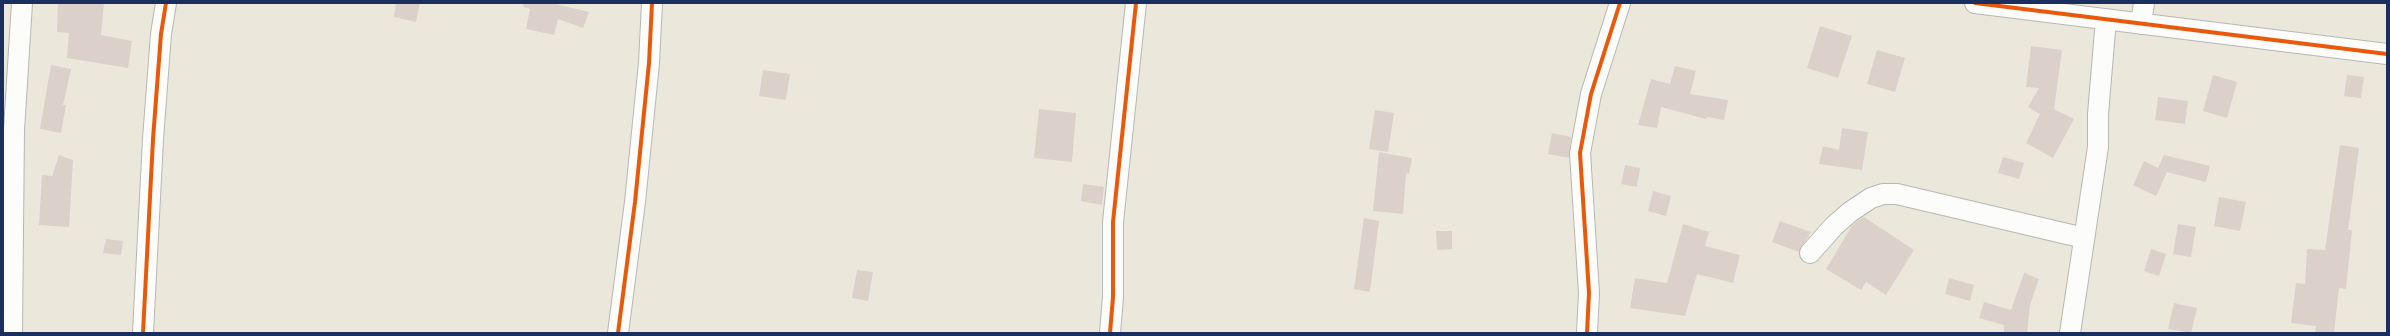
<!DOCTYPE html>
<html>
<head>
<meta charset="utf-8">
<style>
	body { margin:0 }
	#map { position:relative; width:2390px; height:336px; overflow:hidden; background:#ebe8db; font-family:Delius,sans-serif }
	canvas { display:block }
	.frame { position:absolute; inset:0; border:4px solid #1b2f5e; pointer-events:none }
</style>
</head>
<body>
<div id="map">
<canvas width="2390" height="336"></canvas>
<div class="frame"></div>
</div>
<script>
const g = document.querySelector('canvas').getContext('2d');
g.lineJoin = 'round';
function fillPath(path, color) { g.fillStyle = color; g.fill(path, 'evenodd'); }
const toPath = rows => new Path2D(rows.map(r => 'M' + r).join(''));
function stroke(path, color, width, dash) { g.strokeStyle = color; g.lineWidth = width; g.lineCap = dash ? 'butt' : 'round'; g.setLineDash(dash || []); g.stroke(path); }
fillPath(toPath([
	[58,3,104,3,101,35,132,41,128,68,67,58,69,33,57,32],
	[396,3,420,3,416,22,394,17],
	[524,3,551,3,589,12,583,28,558,19,554,35,526,29,530,9,523,7],
	[1820,26,1852,36,1838,78,1807,68],
	[2031,46,2062,50,2054,109,2074,119,2053,158,2026,143,2040,114,2028,107,2039,88,2026,87],
	[1877,50,1905,58,1895,92,1867,84],
	[51,65,71,69,63,105,66,105,61,133,40,129],
	[1675,66,1696,71,1690,94,1728,100,1724,120,1707,117,1706,119,1661,107,1657,128,1638,125,1651,79,1670,84],
	[763,70,790,74,786,100,759,96],
	[2213,75,2237,82,2227,118,2203,111],
	[2347,75,2364,77,2361,98,2344,96],
	[2158,97,2188,101,2185,124,2155,120],
	[1039,109,1076,113,1072,162,1034,158],
	[1375,110,1394,113,1388,152,1369,149],
	[1842,128,1868,132,1862,170,1819,164,1823,146,1839,150],
	[1552,133,1571,137,1569,158,1548,154],
	[2340,145,2359,148,2348,230,2352,230,2346,289,2339,288,2334,333,2315,333,2316,326,2291,323,2296,283,2305,284,2307,249,2325,250],
	[1379,152,1412,158,1409,174,1406,173,1403,214,1373,211],
	[59,155,73,160,69,227,39,225,42,175,52,176],
	[2164,155,2210,166,2206,182,2167,172,2156,196,2133,185,2144,161,2158,168],
	[2003,157,2024,163,2019,179,1998,173],
	[1625,165,1640,168,1637,187,1621,184],
	[1083,184,1104,187,1102,205,1081,201],
	[1653,191,1671,196,1666,216,1648,211],
	[2219,197,2246,202,2240,231,2214,226],
	[1864,217,1914,250,1886,295,1866,282,1861,290,1826,269,1853,224],
	[1364,218,1379,221,1370,292,1354,289],
	[1780,221,1811,232,1799,252,1772,242],
	[1683,224,1709,232,1705,246,1740,255,1733,283,1697,274,1685,316,1630,308,1635,278,1667,283],
	[2178,224,2196,227,2191,257,2173,254],
	[1436,231,1452,231,1452,249,1437,250],
	[106,239,123,241,121,255,103,253],
	[2151,249,2166,254,2159,276,2144,271],
	[857,270,873,272,868,301,852,298],
	[2024,273,2039,279,2030,305,2027,333,2004,333,2004,325,1979,318,1984,302,2011,310],
	[1949,278,1974,285,1970,301,1945,294],
	[2174,303,2197,308,2191,333,2168,329]
]), '#dcd0ca');
const minor = toPath([
	[1975,3,2387,54],
	[2141,24,2144,3],
	[1810,253,1834,226,1850,212,1871,198,1883,194,1897,194,2084,238],
	[12,333,14,130,22,3],
	[143,333,153,139,161,34,166,3],
	[618,333,635,202,649,63,652,3],
	[1110,333,1113,297,1113,222,1136,3],
	[1587,333,1589,293,1580,153,1591,94,1620,3],
	[2070,333,2098,147,2098,114,2106,19]
]);
stroke(minor, '#b7b7b3', 22);
stroke(minor, '#fcfcfa', 20);
stroke(toPath([
	[1975,3,2387,54],
	[143,333,153,139,161,34,166,3],
	[618,333,635,202,649,63,652,3],
	[1110,333,1113,297,1113,222,1136,3],
	[1587,333,1589,293,1580,153,1591,94,1620,3]
]), '#e8590c', 4);
</script>
</body>
</html>
